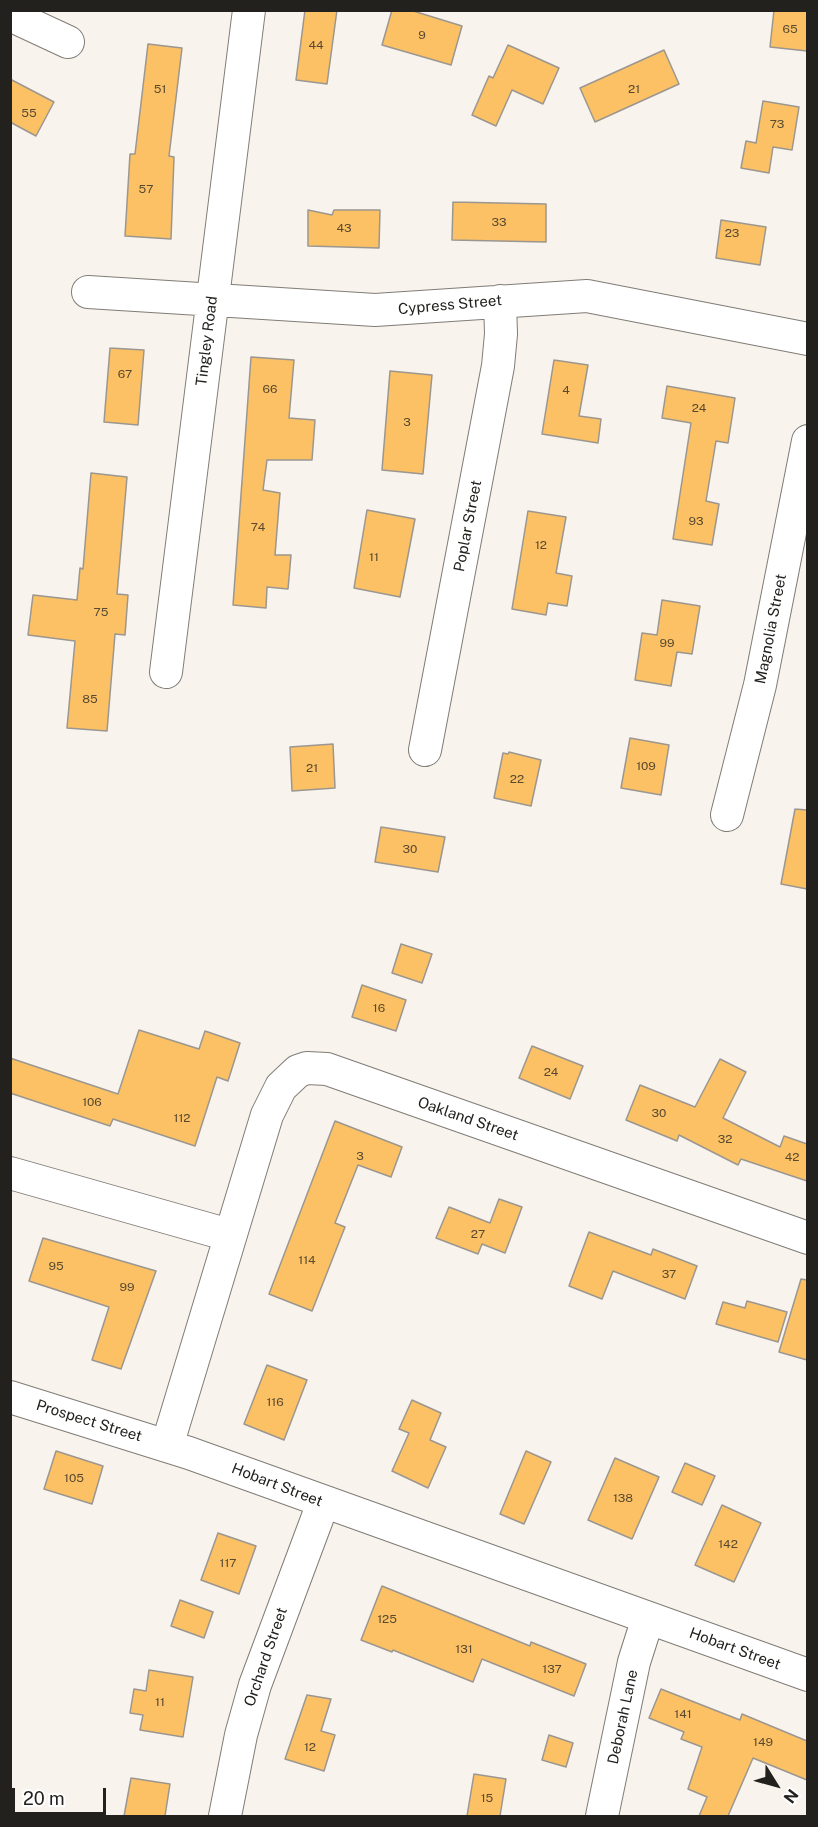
<!DOCTYPE html>
<html>
<head>
<meta charset="utf-8">
<style>
	body { margin:0 }
	#map { position:relative; width:818px; height:1827px; overflow:hidden; background:#f8f3ec; font-family:"Public Sans",sans-serif }
	canvas { display:block }
	.frame { position:absolute; inset:0; border:12px solid #22211e; pointer-events:none }
	.north { position:absolute; left:746px; top:1755px; width:60px; height:60px; -webkit-text-stroke:4px #fff; paint-order:stroke; rotate:127deg; font-size:16px; font-weight:700; line-height:24px; text-align:center; color:#22211e }
	.north::after { content:''; display:block; margin:auto; width:21px; height:27px; background:#22211e; clip-path:polygon(50% 0,100% 100%,50% 72%,0 100%) }
	.scale { position:absolute; left:12px; top:1788px; width:94px; height:27px; box-sizing:border-box; border:3px solid #22211e; border-top:0; padding-left:8px; font-size:18px; line-height:21px; white-space:nowrap; color:#22211e; -webkit-text-stroke:4px #fff; paint-order:stroke }
</style>
</head>
<body>
<div id="map">
<canvas width="818" height="1827"></canvas>
<div class="frame"></div>
<div class="north">N</div>
<div class="scale">20 m</div>
</div>
<script>
const g = document.querySelector('canvas').getContext('2d');
g.lineJoin = 'round';
function fillPath(path, color) { g.fillStyle = color; g.fill(path, 'evenodd'); }
const toPath = rows => new Path2D(rows.map(r => 'M' + r).join(''));
function stroke(path, color, width, dash) { g.strokeStyle = color; g.lineWidth = width; g.lineCap = dash ? 'butt' : 'round'; g.setLineDash(dash || []); g.stroke(path); }
function label(font, color, halo, rows, align = 'center') {
  g.font = font + ' "Public Sans",sans-serif'; g.lineWidth = 4.5; g.setLineDash([]); g.textBaseline = 'middle'; g.strokeStyle = halo; g.fillStyle = color; for (const [text, x, y, turn = 0] of rows) {
    g.save(); g.translate(x, y); g.rotate((+turn || 0) * Math.PI / 180); g.textAlign = isNaN(turn) ? turn : align; if (halo) g.strokeText(text, 0, 0); g.fillText(text, 0, 0); g.restore();
  }
}
const building = toPath([
	[305,10,337,10,327,84,296,80,305,10],
	[392,10,410,10,462,26,451,65,382,45,392,10],
	[774,10,807,10,807,51,770,47,774,10],
	[148,44,182,48,169,156,174,157,171,239,125,236,130,154,135,154,148,44],
	[508,45,559,68,543,104,512,90,496,126,472,115,489,76,493,78,508,45],
	[664,50,679,84,595,122,580,88,664,50],
	[10,79,54,102,36,136,10,122,10,79],
	[763,101,799,107,792,150,773,147,769,173,741,168,746,141,756,143,763,101],
	[453,202,546,204,546,242,452,240,453,202],
	[308,210,332,215,334,210,380,210,379,248,308,246,308,210],
	[721,220,766,227,760,265,716,258,721,220],
	[110,348,144,350,138,425,104,422,110,348],
	[251,357,294,360,289,418,315,420,312,460,267,460,263,490,280,493,275,555,291,555,288,589,267,587,266,608,233,605,251,357],
	[554,360,588,365,579,416,601,419,598,443,542,434,554,360],
	[390,371,432,375,423,474,382,470,390,371],
	[667,386,735,398,728,443,716,441,706,501,719,504,712,545,673,539,691,423,662,418,667,386],
	[91,473,127,477,117,594,128,595,125,635,115,634,107,731,67,728,75,641,28,635,33,595,77,600,80,568,83,569,91,473],
	[367,510,415,519,400,597,354,588,367,510],
	[528,511,566,517,556,573,572,576,567,606,548,603,546,615,512,609,528,511],
	[662,600,700,606,692,654,677,652,671,686,635,680,642,633,657,635,662,600],
	[630,738,669,745,661,795,621,788,630,738],
	[333,744,335,788,292,791,290,747,333,744],
	[509,752,541,760,531,806,494,798,503,753,508,754,509,752],
	[795,809,807,810,807,889,781,884,795,809],
	[381,827,445,837,438,872,375,862,381,827],
	[401,944,432,954,422,983,392,973,401,944],
	[362,985,406,1000,396,1031,352,1017,362,985],
	[139,1030,199,1049,205,1031,240,1043,228,1081,217,1077,195,1146,113,1119,110,1126,10,1093,10,1058,118,1094,139,1030],
	[532,1046,583,1066,570,1099,519,1078,532,1046],
	[720,1059,746,1072,723,1118,780,1147,784,1136,807,1144,807,1181,741,1159,738,1165,679,1135,677,1141,626,1120,640,1085,695,1107,720,1059],
	[335,1121,402,1147,391,1177,358,1165,335,1223,345,1227,312,1311,269,1294,335,1121],
	[499,1199,522,1207,505,1253,482,1244,478,1254,436,1238,449,1207,490,1223,499,1199],
	[589,1232,651,1255,653,1249,697,1266,685,1299,613,1271,602,1299,569,1286,589,1232],
	[43,1238,156,1271,121,1369,92,1360,109,1307,29,1281,43,1238],
	[801,1279,807,1280,807,1360,779,1352,801,1279],
	[747,1301,787,1312,778,1342,716,1324,723,1302,745,1308,747,1301],
	[267,1365,307,1380,284,1440,244,1424,267,1365],
	[412,1400,441,1413,430,1440,446,1447,428,1488,392,1471,409,1433,399,1429,412,1400],
	[56,1451,103,1466,92,1504,44,1489,56,1451],
	[526,1451,551,1462,524,1524,500,1514,526,1451],
	[615,1458,659,1477,632,1539,588,1520,615,1458],
	[685,1463,715,1476,702,1505,672,1492,685,1463],
	[722,1505,761,1523,734,1582,695,1565,722,1505],
	[218,1533,256,1546,239,1594,201,1580,218,1533],
	[382,1586,530,1646,531,1642,586,1664,574,1696,482,1659,473,1682,393,1650,392,1652,361,1640,382,1586],
	[180,1600,213,1612,204,1638,171,1626,180,1600],
	[149,1670,193,1677,183,1737,140,1730,143,1715,130,1713,134,1689,146,1691,149,1670],
	[661,1689,740,1720,742,1714,807,1741,807,1780,753,1758,728,1816,699,1816,707,1797,688,1789,702,1747,681,1739,684,1732,649,1718,661,1689],
	[307,1695,331,1699,321,1731,335,1735,324,1771,285,1759,307,1695],
	[549,1735,573,1743,566,1767,542,1760,549,1735],
	[474,1774,506,1779,500,1816,467,1816,474,1774],
	[131,1778,170,1784,165,1816,124,1816,131,1778]
]);
fillPath(building, '#fcc164');
stroke(building, '#9b9790', 1.5);
const minor = toPath([
	[10,15,68,42],
	[88,292,375,310,587,296,808,339],
	[166,672,249,10],
	[425,750,498,366,501,334,500,301],
	[727,815,760,685,808,441],
	[10,1173,229,1235],
	[10,1397,189,1453,808,1675],
	[167,1446,267,1115,281,1087,298,1071,307,1068,327,1069,808,1238],
	[225,1816,241,1735,255,1685,323,1503],
	[602,1816,634,1662,648,1618]
]);
stroke(minor, '#807c76', 34);
stroke(minor, '#fff', 32);
label('12px', '#584930', null, [
	["65",790,29],
	["9",422,35],
	["44",316,45],
	["51",160,89],
	["21",634,89],
	["55",29,113],
	["73",777,124],
	["57",146,189],
	["33",499,222],
	["43",344,228],
	["23",732,233],
	["67",125,374],
	["66",270,389],
	["4",566,390],
	["24",699,408],
	["3",407,422],
	["93",696,521],
	["74",258,527],
	["12",541,545],
	["11",374,557],
	["75",101,612],
	["99",667,643],
	["85",90,699],
	["109",646,766],
	["21",312,768],
	["22",517,779],
	["30",410,849],
	["16",379,1008],
	["24",551,1072],
	["106",92,1102],
	["30",659,1113],
	["112",182,1118],
	["32",725,1139],
	["3",360,1156],
	["42",792,1157],
	["27",478,1234],
	["114",307,1260],
	["95",56,1266],
	["37",669,1274],
	["99",127,1287],
	["116",275,1402],
	["105",74,1478],
	["138",623,1498],
	["142",728,1544],
	["117",228,1563],
	["125",387,1619],
	["131",464,1649],
	["137",552,1669],
	["11",160,1702],
	["141",683,1714],
	["149",763,1742],
	["12",310,1747],
	["15",487,1798]
]);
label('15px', '#22211e', '#fff', [
	["Cypress Street",450,305,-5],
	["Tingley Road",207,341,-83],
	["Poplar Street",468,526,-79],
	["Magnolia Street",771,629,-79],
	["Oakland Street",468,1119,19],
	["Prospect Street",89,1421,17],
	["Hobart Street",277,1485,21],
	["Hobart Street",735,1649,20],
	["Orchard Street",266,1657,-71],
	["Deborah Lane",623,1717,-78]
]);
</script>
</body>
</html>
